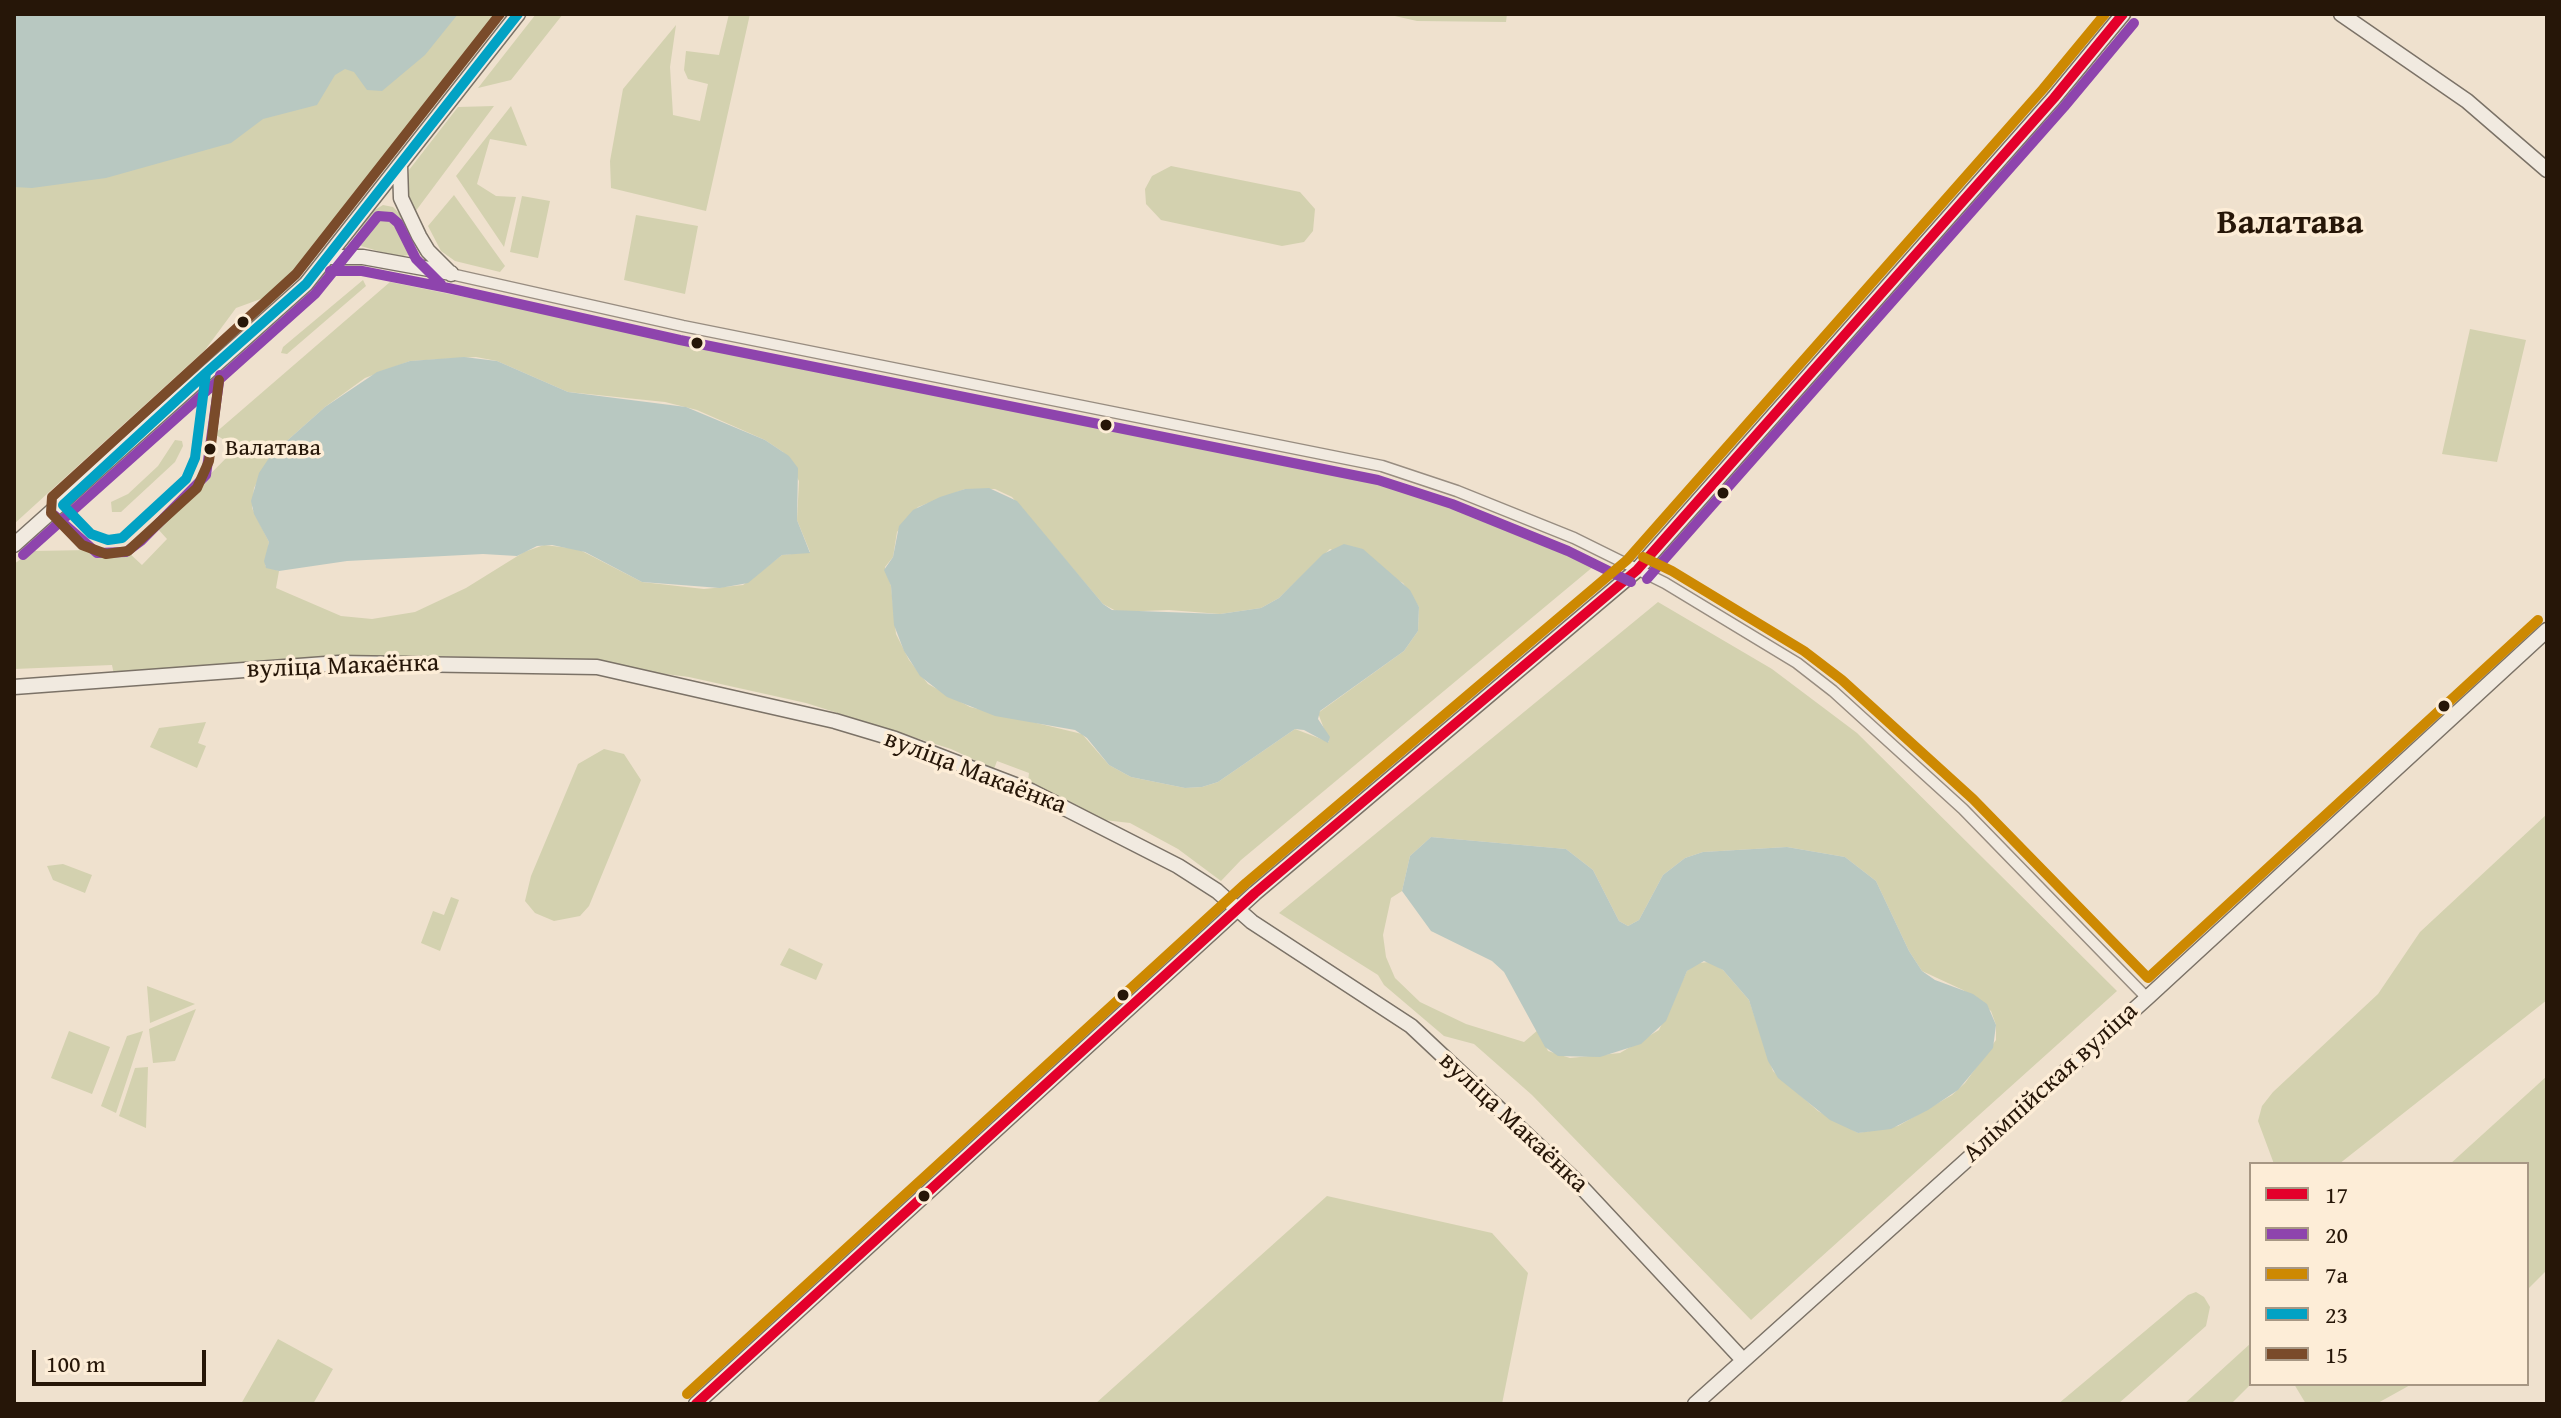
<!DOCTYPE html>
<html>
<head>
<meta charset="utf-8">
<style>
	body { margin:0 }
	#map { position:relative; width:2561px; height:1418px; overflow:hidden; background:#efe1ce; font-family:"Gentium Book Plus",serif }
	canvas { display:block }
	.frame { position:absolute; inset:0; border:16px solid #261608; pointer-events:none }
	.legend { position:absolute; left:2249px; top:1162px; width:280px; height:224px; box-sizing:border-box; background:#fdedd7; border:2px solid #a79784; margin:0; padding:10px 14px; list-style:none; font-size:24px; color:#261608 }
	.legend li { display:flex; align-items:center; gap:16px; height:40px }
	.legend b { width:40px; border:2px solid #a79784 }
	.scale { position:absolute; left:32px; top:1350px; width:174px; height:36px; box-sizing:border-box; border:4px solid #261608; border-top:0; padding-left:10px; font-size:24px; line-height:28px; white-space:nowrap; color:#261608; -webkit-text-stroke:6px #fdedd7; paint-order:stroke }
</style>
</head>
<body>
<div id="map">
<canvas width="2561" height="1418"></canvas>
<div class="frame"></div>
<ul class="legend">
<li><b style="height:10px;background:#e4002b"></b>17</li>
<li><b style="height:10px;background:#8e44ad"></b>20</li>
<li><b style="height:10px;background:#cd8902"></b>7а</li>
<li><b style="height:10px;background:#02a2c4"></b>23</li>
<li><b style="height:10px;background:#7a4b2a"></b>15</li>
</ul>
<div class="scale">100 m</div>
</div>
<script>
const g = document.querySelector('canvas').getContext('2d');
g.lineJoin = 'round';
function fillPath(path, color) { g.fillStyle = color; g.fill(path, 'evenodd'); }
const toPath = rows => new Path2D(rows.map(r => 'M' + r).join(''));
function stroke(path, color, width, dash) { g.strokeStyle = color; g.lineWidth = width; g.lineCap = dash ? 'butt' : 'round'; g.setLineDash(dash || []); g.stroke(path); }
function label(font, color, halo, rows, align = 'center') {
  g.font = font + ' "Gentium Book Plus",serif'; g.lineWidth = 7; g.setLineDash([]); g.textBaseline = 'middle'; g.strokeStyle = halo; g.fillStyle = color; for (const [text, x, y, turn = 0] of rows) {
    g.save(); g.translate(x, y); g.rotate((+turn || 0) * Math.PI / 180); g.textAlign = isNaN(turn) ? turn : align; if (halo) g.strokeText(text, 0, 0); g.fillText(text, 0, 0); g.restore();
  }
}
fillPath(toPath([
	[14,14,504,14,306,265,269,296,236,308,205,350,14,524],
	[536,14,563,14,511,80,478,88],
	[729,14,750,14,706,211,611,188,610,161,623,89,676,25,670,67,673,115,700,121,708,84,688,79,684,70,686,51,719,55],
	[1386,14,1507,14,1506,22,1417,21],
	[494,106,415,212,405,193,409,170,458,107],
	[511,106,527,146,490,139,477,184,496,196,516,197,504,247,456,176],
	[1171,166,1300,192,1315,209,1313,231,1304,242,1282,246,1161,220,1146,204,1145,189,1152,176],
	[454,195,505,266,500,272,455,261,441,251,428,226],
	[522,196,550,201,538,258,510,252],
	[383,205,393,207,407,221,414,243,408,255,398,257,361,246,360,229,373,211],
	[636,215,698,226,685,294,624,280],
	[363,280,366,286,287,354,281,353,283,347],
	[390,282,1300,466,1380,485,1460,511,1594,566,1241,860,1221,881,1178,849,1130,823,1104,820,1028,781,1029,773,997,761,994,769,951,749,806,703,689,677,579,663,442,656,114,675,112,665,14,669,14,564,32,551,90,550,102,555,128,552,142,565,167,539,157,528,237,447,214,434],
	[476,357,497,361,568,392,665,402,697,410,765,440,783,452,799,481,797,520,810,552,782,555,743,585,704,589,642,582,578,549,544,545,524,552,466,588,415,612,372,619,341,616,276,588,279,571,265,566,269,542,252,508,254,488,271,455,325,407,365,378,410,361],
	[965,489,995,489,1012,497,1103,604,1118,612,1169,610,1220,614,1261,608,1279,598,1330,549,1403,583,1419,607,1418,631,1404,651,1318,713,1329,742,1295,729,1218,782,1202,787,1185,788,1131,777,1109,765,1082,734,970,707,928,684,909,660,896,634,891,586,885,567,893,557,897,532,918,507],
	[2470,329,2526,340,2497,462,2442,454],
	[175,440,182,441,183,446,175,462,121,512,112,512,111,502,128,494,158,466],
	[1658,602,1772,669,1857,733,2117,991,1751,1320,1532,1095,1474,1044,1444,1036,1384,985,1378,975,1279,913],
	[1431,837,1566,849,1593,870,1619,921,1628,926,1639,920,1663,875,1685,858,1703,852,1787,847,1845,857,1876,881,1909,951,1922,971,1963,990,1991,1011,1996,1025,1996,1040,1965,1083,1952,1095,1898,1126,1858,1133,1818,1111,1773,1071,1749,1000,1723,970,1710,962,1697,963,1687,971,1659,1030,1620,1053,1570,1058,1548,1051,1538,1030,1524,1042,1466,1024,1420,1002,1395,978,1386,957,1383,935,1391,898,1402,891,1410,856],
	[206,722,198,743,206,746,197,768,150,747,159,728],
	[604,749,624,754,641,780,589,906,580,916,554,921,535,913,525,901,531,876,578,764],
	[2547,814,2547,1000,2339,1164,2274,1164,2258,1121,2262,1106,2273,1092,2378,994,2420,932],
	[63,864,92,875,85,893,53,880,47,866],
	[451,897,459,900,440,951,421,943,433,911,444,915],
	[789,948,823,964,816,980,780,965],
	[147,986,195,1004,150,1023],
	[196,1009,175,1061,153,1063,149,1029],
	[69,1031,110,1047,92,1094,51,1078],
	[143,1031,116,1113,101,1106,127,1036],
	[148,1067,146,1128,119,1116,135,1068],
	[2547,1076,2547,1270,2527,1290,2527,1164,2450,1164],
	[1327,1196,1492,1233,1528,1273,1502,1404,1095,1404],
	[2196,1292,2204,1297,2210,1307,2206,1326,2118,1404,2058,1404,2188,1295],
	[278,1339,333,1369,313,1404,241,1404],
	[2251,1343,2251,1384,2231,1404,2184,1404],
	[2294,1384,2412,1384,2376,1404,2306,1404]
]), '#d3d1af');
fillPath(toPath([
	[14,14,458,14,425,55,382,91,367,90,354,72,345,69,335,75,317,105,263,119,231,143,106,178,32,188,14,187],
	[464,357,497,361,568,392,686,407,765,440,789,456,798,468,797,520,810,553,782,555,748,583,720,588,642,582,585,552,552,545,537,546,517,556,483,554,347,561,279,571,266,568,264,561,269,542,254,514,251,501,259,473,271,455,325,407,377,372,410,361],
	[989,488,1017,501,1103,604,1112,610,1220,614,1261,608,1279,598,1323,554,1344,544,1363,549,1410,590,1419,607,1418,631,1404,651,1320,711,1318,719,1330,737,1328,743,1304,730,1295,729,1218,782,1202,787,1185,788,1131,777,1109,765,1087,738,1075,730,995,716,947,697,920,676,904,651,894,625,891,586,884,570,893,557,899,526,913,510,940,497,965,489],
	[1431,837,1566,849,1593,870,1619,921,1628,926,1639,920,1663,875,1685,858,1703,852,1787,847,1845,857,1876,881,1909,951,1922,971,1935,980,1973,994,1987,1004,1996,1025,1993,1048,1958,1090,1928,1110,1891,1129,1858,1133,1830,1120,1778,1078,1768,1061,1749,1000,1723,970,1704,961,1687,971,1666,1021,1641,1044,1600,1057,1558,1056,1545,1047,1504,972,1492,961,1431,931,1402,891,1410,856]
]), '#b8c8c1');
const street = toPath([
	[451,274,683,326,1382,466,1457,491,1574,538,1665,583,1797,663,1833,691,1963,809,2147,998]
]);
const secondary = toPath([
	[2341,14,2467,101,2547,170],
	[400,165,401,198,419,236,428,251,451,274],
	[330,257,363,257,451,273],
	[14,545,306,284,518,14],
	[14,687,339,663,597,667,835,721,895,739,1031,791,1178,866,1217,891,1252,922,1411,1026,1575,1180,1743,1360],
	[696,1404,1255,893,1637,570,2054,98,2123,14],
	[1695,1404,2147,998,2547,630]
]);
stroke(street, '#988d81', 13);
stroke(secondary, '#7b7267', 17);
stroke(street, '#f1eae0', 10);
stroke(secondary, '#f1eae0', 14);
stroke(toPath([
	[696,1404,1255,893,1637,570,2054,98,2123,14]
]), '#e4002b', 10);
stroke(toPath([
	[330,271,362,271,448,288,680,340,1378,480,1452,504,1568,551,1631,582],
	[54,515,97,553,126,552,141,541,206,475,220,375],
	[23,555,315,294,378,216,391,217,398,223,416,259,441,284],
	[1647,579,2064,107,2134,23]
]), '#8e44ad', 10);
stroke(toPath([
	[1643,557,1672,571,1804,651,1842,680,1973,799,2148,978,2538,620],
	[687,1394,1246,883,1627,560,2043,89,2105,14]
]), '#cd8902', 10);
stroke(toPath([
	[206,373,195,458,186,479,122,538,108,540,91,534,63,505,206,373],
	[206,373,306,284,518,14]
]), '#02a2c4', 10);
stroke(toPath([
	[219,380,209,461,197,488,128,551,106,554,82,545,51,513,52,497,296,274,500,14]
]), '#7a4b2a', 10);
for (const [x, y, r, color] of [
	[243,322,7,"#261608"],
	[697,343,7,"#261608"],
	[1106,425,7,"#261608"],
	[210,449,7,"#261608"],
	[1723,493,7,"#261608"],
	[2444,706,7,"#261608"],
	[1123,995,7,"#261608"],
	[924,1196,7,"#261608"]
]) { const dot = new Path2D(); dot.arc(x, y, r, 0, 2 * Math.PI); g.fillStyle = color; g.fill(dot); stroke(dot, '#fdedd7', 3); }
label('24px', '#261608', '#fdedd7', [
	["Валатава",225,449]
], 'left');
label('26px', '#261608', '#fdedd7', [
	["вуліца Макаёнка",343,667,-2],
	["вуліца Макаёнка",975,773,21],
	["Алімпійская вуліца",2051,1083,-42],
	["вуліца Макаёнка",1513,1123,43]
]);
label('bold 34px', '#261608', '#fdedd7', [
	["Валатава",2290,224]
]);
</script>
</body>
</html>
